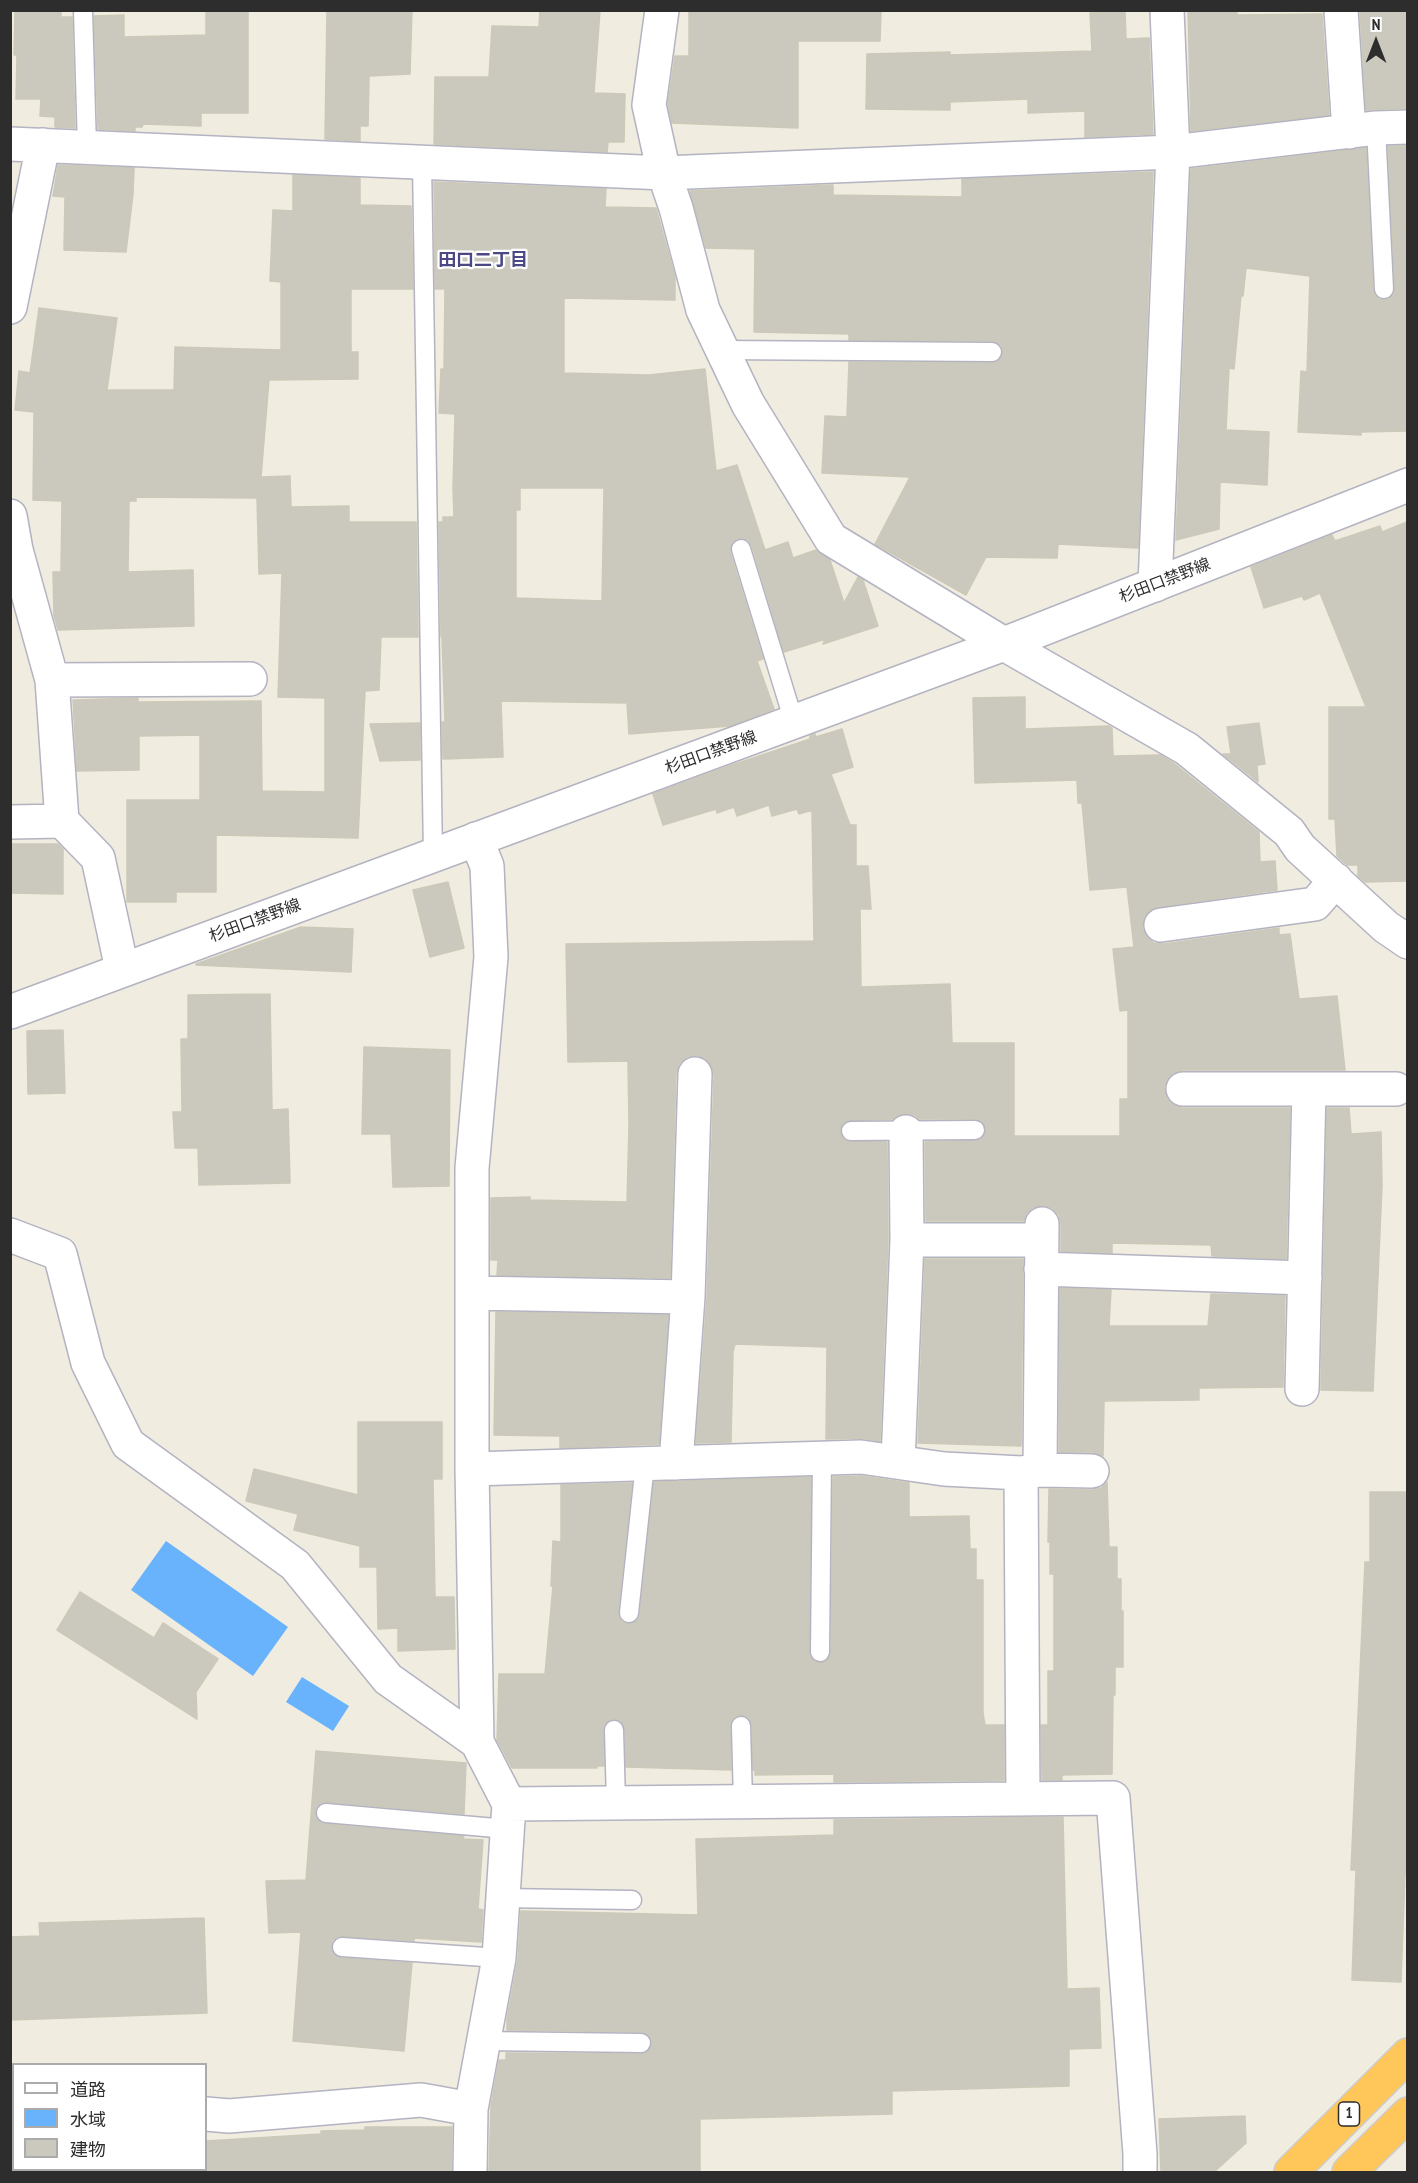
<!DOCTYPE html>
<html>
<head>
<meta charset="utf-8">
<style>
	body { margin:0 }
	#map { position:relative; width:1418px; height:2183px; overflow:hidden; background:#f0ecdf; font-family:"PT Sans Narrow","Noto Sans JP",sans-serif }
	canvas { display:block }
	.frame { position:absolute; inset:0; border:12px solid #2d2d2d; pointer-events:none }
	.legend { position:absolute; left:12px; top:2063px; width:195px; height:108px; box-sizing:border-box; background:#fff; border:2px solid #ababab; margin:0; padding:8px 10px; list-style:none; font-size:18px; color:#2d2d2d }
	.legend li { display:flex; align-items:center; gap:12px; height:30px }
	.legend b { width:30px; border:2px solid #ababab }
	.north { position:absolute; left:1346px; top:12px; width:60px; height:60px; -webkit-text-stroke:4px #fff; paint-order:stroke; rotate:0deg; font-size:16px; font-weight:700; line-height:24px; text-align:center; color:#2d2d2d }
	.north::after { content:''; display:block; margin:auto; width:21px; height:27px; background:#2d2d2d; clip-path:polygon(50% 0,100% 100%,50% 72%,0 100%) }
</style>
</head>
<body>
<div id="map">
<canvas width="1418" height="2183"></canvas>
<div class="frame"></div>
<ul class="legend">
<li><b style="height:8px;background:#fff"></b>道路</li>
<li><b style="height:16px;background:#68b3fb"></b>水域</li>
<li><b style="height:16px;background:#cbc9bd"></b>建物</li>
</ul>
<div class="north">N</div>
</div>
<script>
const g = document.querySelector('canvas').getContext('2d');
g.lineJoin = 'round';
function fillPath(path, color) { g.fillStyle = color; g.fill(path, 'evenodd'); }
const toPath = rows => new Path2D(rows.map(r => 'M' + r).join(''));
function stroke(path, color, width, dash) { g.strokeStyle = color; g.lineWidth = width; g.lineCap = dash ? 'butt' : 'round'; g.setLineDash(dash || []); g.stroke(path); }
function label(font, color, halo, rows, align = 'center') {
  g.font = font + ' "PT Sans Narrow","Noto Sans JP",sans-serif'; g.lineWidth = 4.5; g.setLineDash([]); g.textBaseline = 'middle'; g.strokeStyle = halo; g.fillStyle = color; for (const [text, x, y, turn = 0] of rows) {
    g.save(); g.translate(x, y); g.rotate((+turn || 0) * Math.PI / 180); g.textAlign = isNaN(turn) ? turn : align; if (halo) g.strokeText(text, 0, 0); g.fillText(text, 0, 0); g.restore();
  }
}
fillPath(toPath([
	[166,1541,288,1627,253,1676,131,1590],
	[302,1677,349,1706,333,1731,286,1702]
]), '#68b3fb');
const building = toPath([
	[15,10,61,10,61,17,72,17,75,128,55,127,55,117,40,116,41,99,16,99,17,55,14,55,15,10],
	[206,10,248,10,248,113,201,113,201,126,143,124,142,127,135,127,135,131,98,129,94,16,124,15,124,37,206,35,206,10],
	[327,10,412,10,410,74,369,76,368,126,360,126,360,141,325,139,327,10],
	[540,10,600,10,594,93,625,94,624,142,608,142,607,152,434,144,435,77,489,77,492,26,539,27,540,10],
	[689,10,881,10,880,41,798,41,798,128,672,123,668,104,675,56,689,56,689,10],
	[1188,10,1237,10,1237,15,1322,14,1329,115,1191,131,1188,10],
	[1360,10,1407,10,1407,108,1366,110,1360,10],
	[1125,11,1126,39,1149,38,1153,134,1085,137,1085,111,1028,113,1028,99,950,102,950,110,866,109,867,54,950,52,950,55,1092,51,1090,13,1125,11],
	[1388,146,1407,146,1407,431,1361,432,1361,435,1298,432,1301,371,1307,372,1310,276,1246,268,1243,296,1241,296,1234,369,1229,368,1226,430,1269,432,1267,485,1220,482,1219,529,1176,540,1191,169,1366,148,1373,290,1378,299,1385,300,1394,295,1395,288,1388,146],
	[58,165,134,168,133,194,126,252,64,250,65,197,53,196,58,165],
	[1153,172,1138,548,1058,544,1057,558,986,557,966,595,875,544,910,477,822,473,825,416,847,417,849,362,992,363,1001,358,1002,347,998,343,992,341,849,340,849,334,754,332,755,249,706,248,690,191,833,185,833,195,962,197,962,179,1153,172],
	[293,175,360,178,360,205,411,206,413,289,351,289,351,352,358,352,358,379,269,380,261,477,290,476,291,507,349,506,349,522,416,522,418,637,381,637,379,690,365,691,358,838,216,835,216,892,176,892,176,902,127,902,127,800,200,800,200,735,139,736,139,770,77,771,73,700,138,698,138,702,261,701,262,791,325,792,325,698,278,697,282,573,259,574,257,498,136,497,136,501,129,501,128,572,193,570,194,626,58,630,54,615,53,572,61,572,62,501,33,500,34,412,15,410,19,371,30,373,39,308,117,318,107,390,174,390,175,347,281,350,281,282,270,281,273,210,293,211,293,175],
	[434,182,606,189,605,207,656,208,675,277,675,300,564,298,564,373,649,375,705,369,716,471,737,465,765,550,788,542,793,558,816,550,830,560,844,603,858,577,863,580,878,626,823,644,826,639,784,652,752,546,748,540,738,538,732,542,730,552,763,659,757,661,774,709,730,726,629,734,627,703,501,701,503,757,443,759,442,722,445,722,442,637,441,637,439,522,443,522,443,517,454,517,453,488,455,414,439,413,441,369,444,369,445,289,435,289,434,182],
	[520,488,604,488,602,601,516,598,516,510,520,510,520,488],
	[1407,522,1407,881,1365,882,1358,876,1358,865,1347,865,1337,856,1335,819,1329,819,1329,707,1366,707,1320,593,1304,600,1302,596,1264,608,1251,567,1332,535,1335,541,1380,526,1382,532,1407,522],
	[1025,697,1025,729,1109,726,1112,728,1113,756,1160,755,1176,765,1259,832,1260,862,1275,861,1277,890,1158,907,1149,911,1144,917,1142,927,1147,937,1154,943,1163,944,1279,928,1279,935,1290,934,1299,999,1337,996,1345,1070,1183,1070,1173,1073,1167,1080,1164,1088,1167,1099,1174,1105,1182,1108,1290,1108,1286,1259,1212,1256,1211,1245,1112,1243,1112,1253,1061,1251,1061,1224,1059,1215,1052,1208,1043,1205,1032,1208,1026,1214,1024,1221,926,1221,925,1142,980,1140,986,1130,984,1124,975,1119,919,1119,915,1115,906,1113,897,1116,893,1119,846,1121,840,1131,842,1137,846,1141,887,1142,888,1240,880,1441,861,1438,826,1439,827,1347,735,1344,733,1352,731,1442,696,1443,707,1298,714,1075,712,1066,705,1058,696,1055,687,1057,679,1064,676,1073,670,1278,497,1275,498,1260,491,1260,491,1198,530,1197,530,1200,627,1202,629,1125,628,1061,568,1062,566,944,814,941,812,810,799,814,797,809,772,816,769,805,737,816,734,807,717,813,716,809,663,825,653,794,732,765,810,739,810,736,815,734,816,737,842,729,853,767,831,774,850,825,856,825,856,866,868,866,871,909,860,909,861,987,950,984,952,1043,1014,1043,1014,1136,1120,1136,1120,1099,1128,1099,1128,1010,1120,1011,1113,949,1134,947,1127,887,1090,890,1082,803,1078,803,1077,780,975,783,973,698,1025,697],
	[420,723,420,760,380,761,370,724,420,723],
	[1259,723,1265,764,1257,765,1258,782,1223,754,1231,754,1227,727,1259,723],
	[10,844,58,844,63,849,63,894,10,893,10,844],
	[448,882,464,948,430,957,413,890,448,882],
	[301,927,353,929,351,972,196,965,196,964,301,927],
	[270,994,272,1110,288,1109,290,1183,199,1185,198,1148,175,1148,173,1112,182,1112,181,1039,188,1039,188,995,270,994],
	[63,1030,65,1093,28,1094,27,1031,63,1030],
	[364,1047,450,1050,449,1186,393,1187,391,1134,362,1134,364,1047],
	[1327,1108,1349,1108,1351,1134,1381,1132,1382,1185,1373,1391,1321,1390,1327,1108],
	[925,1259,1023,1259,1021,1446,918,1443,925,1259],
	[1060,1288,1111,1290,1109,1326,1208,1326,1211,1294,1285,1296,1283,1387,1199,1388,1199,1400,1104,1401,1103,1456,1092,1452,1059,1452,1060,1288],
	[496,1312,668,1315,659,1444,560,1448,560,1436,494,1435,496,1312],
	[358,1422,442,1422,442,1479,433,1479,435,1597,454,1597,455,1649,398,1651,398,1628,378,1629,377,1567,360,1567,360,1546,294,1530,298,1514,246,1501,254,1469,358,1495,358,1422],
	[860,1476,909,1483,909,1517,969,1516,970,1549,976,1549,976,1580,983,1580,983,1713,985,1725,1004,1725,1004,1780,834,1782,834,1774,755,1775,755,1770,753,1770,752,1725,750,1720,741,1715,735,1717,730,1726,731,1770,626,1767,625,1729,623,1724,614,1719,608,1721,603,1730,604,1766,597,1766,597,1768,512,1768,497,1740,499,1674,545,1674,553,1586,551,1586,553,1541,561,1542,561,1485,632,1483,618,1612,622,1622,628,1624,638,1620,640,1614,654,1482,811,1477,809,1652,814,1661,820,1663,829,1658,831,1652,833,1477,860,1476],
	[1107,1482,1109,1547,1117,1547,1117,1579,1121,1579,1121,1611,1123,1611,1123,1667,1115,1667,1115,1695,1113,1695,1112,1774,1062,1775,1062,1780,1042,1780,1041,1725,1048,1725,1048,1671,1054,1671,1054,1574,1050,1574,1050,1542,1048,1542,1049,1489,1092,1490,1101,1488,1107,1482],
	[1370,1492,1407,1492,1407,1873,1405,1873,1401,1982,1352,1980,1356,1870,1351,1870,1365,1562,1370,1562,1370,1492],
	[80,1592,154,1638,163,1623,218,1659,196,1692,197,1719,57,1630,80,1592],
	[316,1751,466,1763,464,1814,327,1802,321,1803,315,1811,316,1818,325,1824,464,1836,463,1839,483,1840,478,1909,483,1910,481,1942,414,1938,414,1941,343,1936,337,1937,332,1941,332,1951,341,1958,412,1963,404,2051,293,2041,301,1932,269,1933,266,1881,306,1880,316,1751],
	[1063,1817,1067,1989,1099,1988,1101,2048,1069,2049,1069,2086,892,2091,892,2114,700,2119,700,2172,489,2172,491,2106,499,2060,506,2060,506,2053,641,2054,647,2052,652,2044,650,2037,641,2032,507,2030,507,2019,518,1959,521,1911,698,1915,696,1839,834,1835,834,1820,1063,1817],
	[204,1918,207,2013,10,2020,10,1937,40,1936,39,1923,204,1918],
	[1245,2116,1246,2143,1214,2172,1161,2172,1159,2119,1245,2116],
	[365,2127,452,2127,451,2172,206,2172,206,2141,321,2134,321,2131,365,2130,365,2127]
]);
fillPath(building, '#cbc9bd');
stroke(building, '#ccc9b8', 1.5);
const lane = toPath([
	[83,10,87,147],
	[1376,128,1384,289],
	[422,162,433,856],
	[722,350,992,352],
	[741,549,794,722],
	[851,1131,975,1130],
	[629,1613,645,1464],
	[820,1652,822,1458],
	[741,1726,743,1802],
	[614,1730,616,1803],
	[326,1813,507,1829],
	[502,1898,632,1900],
	[342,1947,499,1958],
	[483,2041,641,2043],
	[108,2172,108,2170]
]);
const street = toPath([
	[662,10,649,105,664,173,676,208,703,310,748,404,831,539,1004,644,1187,749,1289,832,1300,848,1386,927,1408,942],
	[1341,10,1349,132],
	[10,144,664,173,1173,152,1376,128,1408,127],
	[10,307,43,145],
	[10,516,16,550,52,680,62,821,98,858,122,969],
	[1155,585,1173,152,1167,10],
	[52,680,250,679],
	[10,822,62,821],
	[1161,925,1315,904,1336,880],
	[1183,1089,1396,1089],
	[10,1235,60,1254,88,1363,128,1444,295,1565,388,1679,477,1742],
	[907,1240,1041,1240],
	[1041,1269,1305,1278],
	[472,1293,688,1297],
	[1302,1389,1309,1089],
	[898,1462,907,1240,906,1132],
	[676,1463,688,1297,695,1074],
	[472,1469,861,1457,944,1469,1021,1473,1040,1470,1092,1471],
	[1040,1470,1042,1224],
	[1021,1473,1023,1798],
	[509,1804,1113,1798,1140,2154,1140,2172],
	[10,2097,14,2098],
	[206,2114,229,2116,421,2100,471,2109],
	[470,2172,471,2109,499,1958,509,1804,477,1742,472,1469,472,1168,491,957,487,866,476,839]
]);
const secondary = toPath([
	[10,1012,1004,644,1408,485]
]);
const highway = toPath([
	[1291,2172,1408,2055],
	[1349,2172,1408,2114]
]);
stroke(lane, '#b3b3c2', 21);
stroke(street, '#b3b3c2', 36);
stroke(secondary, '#b3b3c2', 36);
stroke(highway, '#cdcdcd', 36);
stroke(lane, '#fff', 18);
stroke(street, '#fff', 33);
stroke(secondary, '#fff', 33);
stroke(highway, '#ffc65a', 33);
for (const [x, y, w] of [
	[1349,2114,21]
]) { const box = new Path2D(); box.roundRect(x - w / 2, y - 12, w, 24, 4.5); g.fillStyle = '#fff'; g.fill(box); stroke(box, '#2d2d2d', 1.5); }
label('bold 15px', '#2d2d2d', null, [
	["1",1349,2114]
]);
label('16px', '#2d2d2d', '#fff', [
	["杉田口禁野線",1165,581,-21],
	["杉田口禁野線",711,753,-20],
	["杉田口禁野線",255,921,-20]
]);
label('bold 18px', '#4b4884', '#fff', [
	["田口二丁目",483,261]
]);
</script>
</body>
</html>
